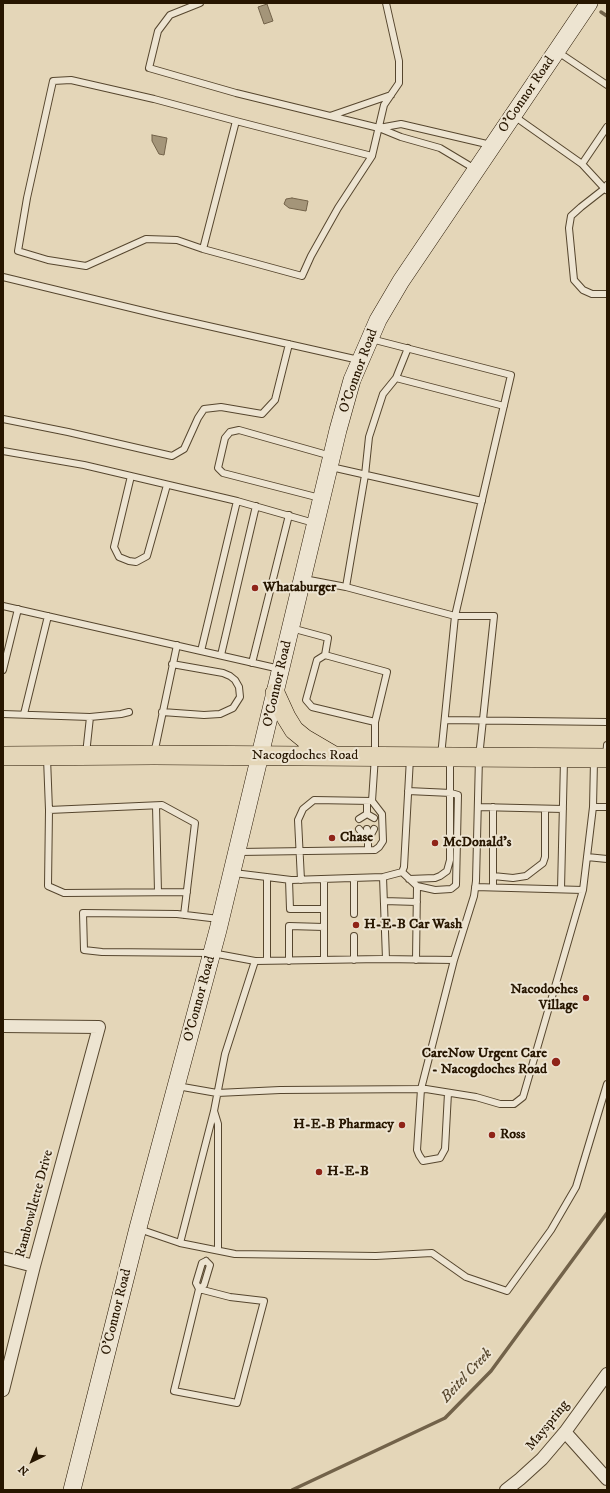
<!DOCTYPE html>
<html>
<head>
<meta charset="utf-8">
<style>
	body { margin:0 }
	#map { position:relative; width:610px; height:1493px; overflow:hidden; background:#e4d6b8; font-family:"IM FELL DW Pica",serif }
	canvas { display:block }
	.frame { position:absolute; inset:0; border:4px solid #271600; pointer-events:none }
	.north { position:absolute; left:12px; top:1441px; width:40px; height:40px; -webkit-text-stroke:3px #ede4d1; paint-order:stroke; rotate:223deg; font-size:11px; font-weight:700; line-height:16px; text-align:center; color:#271600 }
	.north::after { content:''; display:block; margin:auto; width:14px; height:18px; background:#271600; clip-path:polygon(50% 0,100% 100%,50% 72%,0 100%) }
</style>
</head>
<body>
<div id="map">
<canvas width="610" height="1493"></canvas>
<div class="frame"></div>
<div class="north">N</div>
</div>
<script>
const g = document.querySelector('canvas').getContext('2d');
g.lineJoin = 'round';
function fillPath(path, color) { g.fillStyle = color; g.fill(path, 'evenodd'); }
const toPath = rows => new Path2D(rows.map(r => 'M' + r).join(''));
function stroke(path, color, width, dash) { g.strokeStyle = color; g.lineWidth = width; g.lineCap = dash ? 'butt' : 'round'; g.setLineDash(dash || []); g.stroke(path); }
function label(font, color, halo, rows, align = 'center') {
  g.font = font + ' "IM FELL DW Pica",serif'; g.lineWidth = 4; g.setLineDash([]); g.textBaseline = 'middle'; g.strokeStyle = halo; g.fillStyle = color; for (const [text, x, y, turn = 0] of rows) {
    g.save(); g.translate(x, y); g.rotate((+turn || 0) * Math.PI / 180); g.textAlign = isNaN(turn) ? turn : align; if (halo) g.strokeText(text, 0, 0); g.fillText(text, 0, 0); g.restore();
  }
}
const water = toPath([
	[267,4,273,21,264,24,258,7,267,4],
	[152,135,167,138,164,155,159,154,152,141,152,135],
	[292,198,308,201,306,211,289,208,284,204,286,199,292,198]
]);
fillPath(water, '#a49579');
stroke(water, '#726249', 1);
stroke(toPath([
	[601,12,607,16],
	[292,1490,445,1418,491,1371,607,1213]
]), '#726249', 3.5);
const service = toPath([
	[200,3,170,15,158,31,149,68,236,93,379,128,401,137,440,148,475,169],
	[558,52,607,85],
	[330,116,391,95],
	[514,116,582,164,606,190],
	[379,128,401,124,491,145],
	[372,156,236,121,154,99,71,80,53,81,27,198,18,251,48,260,86,266,146,239,177,240,203,249,302,276,311,256,338,208,372,156,384,105,399,83,399,61,386,3],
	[582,164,607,127],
	[607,185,604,189,581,207,571,216,569,228,574,280,583,290,592,294,607,294],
	[203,249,236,121],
	[3,277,164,316,359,360],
	[371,339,511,375,455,616,441,756],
	[396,378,504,406],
	[3,419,68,432,172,456,184,449,198,418,204,409,221,407,262,414,275,400,289,344],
	[3,451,84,465,237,501,314,523],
	[331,467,482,501],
	[131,476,114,547,119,557,129,561,136,562,147,556,167,485],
	[320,498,223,473,218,468,225,438,230,432,239,430,331,456],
	[346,587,365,475,369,437,383,394,396,378,408,348],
	[3,606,280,669],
	[291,628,328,638,325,655,387,672,375,722,375,756,372,801,314,800,303,809,298,820,301,880],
	[201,651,237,501],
	[221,655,256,506],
	[325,655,317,660,306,700,312,707,375,722],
	[252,663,289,515],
	[3,670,18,609],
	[162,712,204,715,220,714,233,708,240,697,239,687,235,680,230,676,223,673,172,664],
	[3,714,90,717,121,714,129,712],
	[24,714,48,616],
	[445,720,607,722],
	[86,754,90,717],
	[154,754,177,645],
	[606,757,607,745],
	[47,758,49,810,48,886,64,893,187,892],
	[594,761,593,807,607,807],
	[156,806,158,892],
	[478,807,563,809],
	[49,810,162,805,195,823,184,915],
	[367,814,374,818],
	[359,819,367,814,367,801],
	[359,829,368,840,368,850],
	[367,829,368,840],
	[368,840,374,829],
	[239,852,375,850,379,847,383,841,382,814,372,801],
	[587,857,607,859],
	[402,872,417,886,435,890,451,889,456,885,458,795,451,793,408,791],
	[402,872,404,867,410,758],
	[234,873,291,880,383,877,402,872],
	[493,876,513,878,526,876,543,863,545,857,545,809],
	[383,877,386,959],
	[354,878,354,914],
	[409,879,435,878,440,876,447,871,450,860,450,759],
	[289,880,290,909,324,909],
	[493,887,493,807],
	[561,889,564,760],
	[583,890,593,807],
	[384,901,417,902],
	[219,919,177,914,83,913,84,950,102,952,212,953,255,961,382,959,454,960,474,896,476,881,479,757,494,616,455,616,346,587,304,579],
	[324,960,324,879],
	[354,960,354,936],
	[416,960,417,886],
	[267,961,267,877],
	[289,961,289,926,324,927],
	[177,1086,217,1093,280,1090,426,1089,476,1097,500,1104,514,1104,523,1097,583,890,475,887],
	[448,1093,445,1149,440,1158,423,1161,419,1155,417,1150,421,1089,454,960],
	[214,1111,218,1124,218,1250],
	[139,1229,180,1243,214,1111,225,1054,255,961],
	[180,1243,235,1254,376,1256,432,1253,466,1277,507,1291,551,1230,576,1187,607,1084],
	[199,1289,230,1297,264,1301,237,1403,174,1391,199,1289,204,1285,210,1265,206,1261],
	[199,1289,196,1283,202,1263,206,1261]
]);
const minor = toPath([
	[3,1026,99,1027,34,1266,3,1390],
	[3,1258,34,1266],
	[565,1432,607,1479],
	[506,1490,520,1479,542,1459,565,1432,607,1374]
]);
const secondary = toPath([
	[72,1490,138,1228,218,930,338,430,352,380,378,320,401,281,589,3]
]);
const primary = toPath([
	[275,693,286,717,294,730,305,739,334,756],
	[3,756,154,755,607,758]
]);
stroke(service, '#56462e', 8);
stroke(minor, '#56462e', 14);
stroke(secondary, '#271600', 18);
stroke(primary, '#271600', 20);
stroke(service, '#ede4d1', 6);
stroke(minor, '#ede4d1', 12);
stroke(secondary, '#ede4d1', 17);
stroke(primary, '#e4d6b8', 19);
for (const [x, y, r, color] of [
	[255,588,4,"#8f2418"],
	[332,838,4,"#8f2418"],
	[435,843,4,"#8f2418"],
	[356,925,4,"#8f2418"],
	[586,998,4,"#8f2418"],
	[556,1062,5,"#8f2418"],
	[402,1125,4,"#8f2418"],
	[492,1135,4,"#8f2418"],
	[319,1172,4,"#8f2418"]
]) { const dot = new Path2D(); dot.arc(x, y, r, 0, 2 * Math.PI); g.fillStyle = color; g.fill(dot); stroke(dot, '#ede4d1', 1.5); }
label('14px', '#271600', '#ede4d1', [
	["O'Connor Road",527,95,-56],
	["O'Connor Road",359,371,-70],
	["O'Connor Road",278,684,-77],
	["Nacogdoches Road",305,756],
	["O'Connor Road",200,999,-75],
	["Rambowllette Drive",35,1204,-75],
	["O'Connor Road",117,1312,-76],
	["Mayspring",548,1426,-51]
]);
label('bold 14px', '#271600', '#ede4d1', [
	["Whataburger",263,588],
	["Chase",340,838],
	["McDonald's",443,843],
	["H-E-B Car Wash",364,925],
	["Nacodoches",578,990,"right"],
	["Village",578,1006,"right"],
	["CareNow Urgent Care",547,1054,"right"],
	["- Nacogdoches Road",547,1070,"right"],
	["H-E-B Pharmacy",394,1125,"right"],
	["Ross",500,1135],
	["H-E-B",327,1172]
], 'left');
label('italic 15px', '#594930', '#ede4d1', [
	["Beitel Creek",467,1376,-47]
]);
</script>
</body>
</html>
